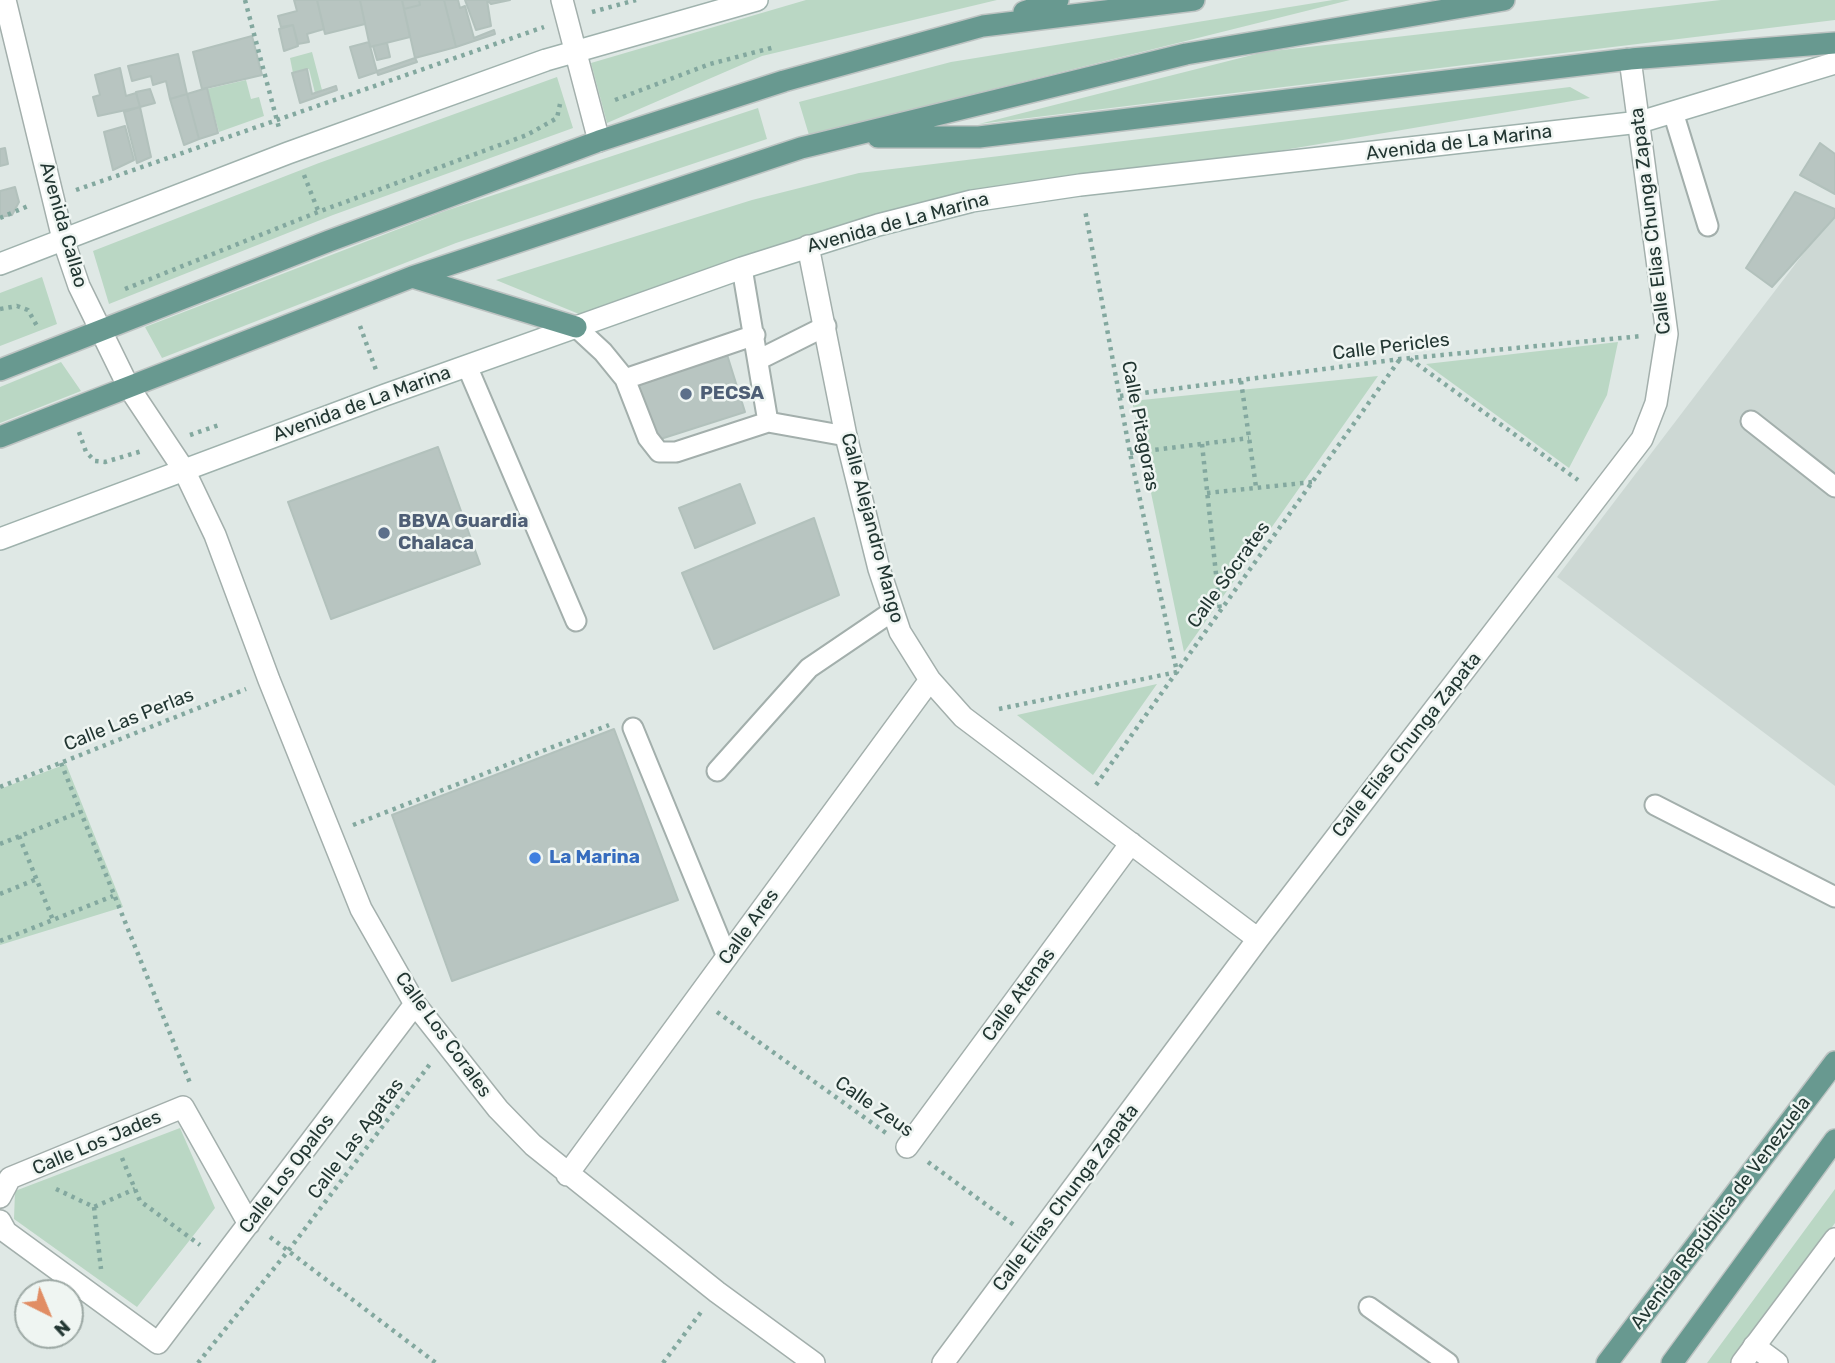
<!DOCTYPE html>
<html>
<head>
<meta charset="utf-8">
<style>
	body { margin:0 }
	#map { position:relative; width:1835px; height:1363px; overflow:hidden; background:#dfe8e5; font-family:Rubik,sans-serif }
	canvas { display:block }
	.north { position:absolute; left:14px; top:1279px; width:70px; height:70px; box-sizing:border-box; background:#eff5f2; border:2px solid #9da9a5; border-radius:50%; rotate:137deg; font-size:19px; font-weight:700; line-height:28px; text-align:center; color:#223632 }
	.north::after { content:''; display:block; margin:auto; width:24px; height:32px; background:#e18d64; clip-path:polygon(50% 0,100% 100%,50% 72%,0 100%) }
</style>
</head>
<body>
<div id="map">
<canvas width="1835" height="1363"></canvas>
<div class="north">N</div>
</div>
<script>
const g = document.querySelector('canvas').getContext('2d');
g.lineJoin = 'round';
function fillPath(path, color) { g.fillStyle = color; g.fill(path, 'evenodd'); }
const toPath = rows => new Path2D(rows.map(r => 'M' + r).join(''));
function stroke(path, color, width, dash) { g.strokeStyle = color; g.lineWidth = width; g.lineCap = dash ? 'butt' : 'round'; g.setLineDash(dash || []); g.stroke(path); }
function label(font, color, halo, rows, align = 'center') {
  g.font = font + ' Rubik,sans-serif'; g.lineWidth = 5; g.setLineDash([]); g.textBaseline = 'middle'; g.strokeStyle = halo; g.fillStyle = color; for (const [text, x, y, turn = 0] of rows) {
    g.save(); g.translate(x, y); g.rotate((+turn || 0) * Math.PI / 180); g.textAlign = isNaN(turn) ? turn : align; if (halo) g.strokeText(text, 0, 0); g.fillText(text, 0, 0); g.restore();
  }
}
fillPath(toPath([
	[1835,212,1835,786,1557,577]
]), '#cdd8d4');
fillPath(toPath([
	[806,0,997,0,762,56,607,123,591,63],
	[1333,0,1350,0,809,135,799,102,951,62],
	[1721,0,1835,0,1835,20,979,124,1264,52],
	[312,52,322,90,315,93,309,69,293,73,290,58],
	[557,77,573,128,333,215,109,304,93,251,319,163],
	[246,80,251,99,259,97,264,116,219,132,207,89],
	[1570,87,1590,98,872,220,579,314,496,280,752,200,859,173],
	[758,108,767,139,456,243,162,358,145,327,445,211],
	[42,277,57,324,0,346,0,293],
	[1618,342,1607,395,1569,468,1426,364],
	[61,362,81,391,0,423,0,387],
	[1378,376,1184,652,1132,401],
	[1157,684,1093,775,1017,715],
	[66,764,123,907,0,945,0,789],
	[180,1128,215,1208,137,1307,14,1219,15,1191],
	[1835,1189,1835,1223,1731,1363,1707,1363]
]), '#bad7c4');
const building = toPath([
	[294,0,317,0,324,29,307,34,309,42,298,44,293,25,281,27,278,16,297,11,294,0],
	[317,0,360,0,365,24,325,34,317,0],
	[360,0,402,0,410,37,370,47,360,0],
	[402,0,419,0,420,5,404,9,402,0],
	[419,0,444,0,456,47,415,58,404,9,420,5,419,0],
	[444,0,458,0,460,8,465,6,474,38,494,30,495,34,456,47,444,0],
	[465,0,487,0,491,26,476,30,465,0],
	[487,0,510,0,491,4,487,0],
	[293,25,298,46,284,51,279,29,293,25],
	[252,36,262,75,202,89,193,52,252,36],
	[369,42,377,72,359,78,350,47,369,42],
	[387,43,390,57,377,60,373,46,387,43],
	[178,54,187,94,170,99,166,81,153,85,151,76,132,81,128,66,178,54],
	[415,58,417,62,378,75,377,71,415,58],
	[120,68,126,96,136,93,140,107,98,116,93,97,100,95,95,75,120,68],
	[307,69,312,94,336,86,337,90,300,103,292,73,307,69],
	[207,88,218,133,199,139,187,94,207,88],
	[150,89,155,103,140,107,136,92,150,89],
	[187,94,199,139,184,145,170,99,187,94],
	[140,107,151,157,137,163,124,112,140,107],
	[125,126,134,160,113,170,104,132,125,126],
	[1820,143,1835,154,1835,194,1800,175,1820,143],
	[5,148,8,164,0,166,0,149,5,148],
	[15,187,19,202,12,215,0,217,0,191,15,187],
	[1795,192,1835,209,1835,217,1772,287,1746,268,1795,192],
	[724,345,745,412,648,443,627,377,724,345],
	[438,447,480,564,331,619,288,502,438,447],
	[740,484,755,523,695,548,679,508,740,484],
	[814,518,839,595,714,649,682,573,814,518],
	[614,729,678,900,452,981,392,815,614,729]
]);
fillPath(building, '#b8c5c1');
stroke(building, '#b2c1bc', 2);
const service = toPath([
	[1673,112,1708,226],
	[742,268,768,422],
	[576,327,603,352,625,379,648,438,659,452,676,452,768,422,846,436],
	[760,359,826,326],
	[467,366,576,621],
	[625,379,755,335],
	[1751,421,1835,487],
	[633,728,727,957],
	[717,771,809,668,893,611],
	[1655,805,1835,897],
	[1369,1307,1448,1363]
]);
const minor = toPath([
	[562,0,599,141],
	[808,246,846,436,879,569,900,632,930,680,963,717,1258,939],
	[184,470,215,535,269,680,361,909,415,1004,498,1109,533,1145,717,1292,814,1363],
	[907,1147,1131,843],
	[567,1175,930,680],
	[0,1197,10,1178,183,1107,249,1224],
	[0,1221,6,1232,158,1343,415,1004],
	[1754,1346,1777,1363],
	[943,1363,1258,939,1642,439,1656,403,1667,334,1630,59]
]);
const tertiary = toPath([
	[5,0,63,239,79,286,128,386,184,470],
	[1742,1363,1835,1239]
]);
const secondary = toPath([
	[0,264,288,153,546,60,757,0],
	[0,539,385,395,742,268,878,225,972,201,1080,185,1640,122,1835,63]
]);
const primary = toPath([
	[1024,12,1058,0],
	[878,137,979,137,1630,59,1835,43],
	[412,277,576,327],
	[0,370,329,241,599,141,784,81,983,26,1194,0],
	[0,437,412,277,801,148,1186,54,1504,0],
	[1607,1363,1835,1062],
	[1672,1363,1835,1140]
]);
stroke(service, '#a3afac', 23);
stroke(minor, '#a3afac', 24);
stroke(tertiary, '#a3afac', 24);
stroke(secondary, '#9fb2ad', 24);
stroke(primary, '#bdc3c2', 24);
stroke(toPath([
	[245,0,279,128],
	[592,12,636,0],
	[615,100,710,64,775,47],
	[304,175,319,213],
	[76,190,544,27],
	[0,218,28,206],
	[125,289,318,212,527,135,557,118,560,104],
	[0,309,17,306,28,310,37,326],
	[360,326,376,370],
	[1410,359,1578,480],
	[1241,381,1256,487],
	[1120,396,1400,359,1642,336],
	[79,432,86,452,95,461,105,462,142,451],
	[190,435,222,424],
	[1202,444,1220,611],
	[1130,453,1249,438],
	[1207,493,1313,482],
	[999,709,1177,672,1130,453,1085,210],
	[61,763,190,1083],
	[1096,785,1400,359],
	[0,787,246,689],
	[353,825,609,725],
	[19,836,53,920],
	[0,844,80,812],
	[0,894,37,879],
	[0,941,113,896],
	[717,1012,886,1133],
	[122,1158,140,1201,200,1245],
	[928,1162,1014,1225],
	[56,1189,94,1207,135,1189],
	[94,1207,101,1269],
	[270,1237,436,1363],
	[198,1363,288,1251,430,1064],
	[663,1363,701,1312]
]), '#83a89f', 4.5, [3.5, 5]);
stroke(service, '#fff', 19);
stroke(minor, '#fff', 21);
stroke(tertiary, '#fff', 21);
stroke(secondary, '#fff', 21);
stroke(primary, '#689990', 21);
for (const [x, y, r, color] of [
	[686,394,7,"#5c6f8a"],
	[384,533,7,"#5c6f8a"],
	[535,858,7,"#3f7fe0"]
]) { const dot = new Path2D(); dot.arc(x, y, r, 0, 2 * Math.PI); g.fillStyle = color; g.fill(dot); stroke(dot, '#eff5f2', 2.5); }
label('19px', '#223632', '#eff5f2', [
	["Avenida de La Marina",1459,143,-7],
	["Calle Elias Chunga Zapata",1651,221,-97],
	["Avenida de La Marina",898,223,-15],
	["Avenida Callao",63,225,74],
	["Calle Pericles",1391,347,-7],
	["Avenida de La Marina",362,404,-20],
	["Calle Pitagoras",1140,426,79],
	["Calle Alejandro Mango",872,528,75],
	["Calle Sócrates",1229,575,-54],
	["Calle Las Perlas",129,720,-22],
	["Calle Elias Chunga Zapata",1407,745,-52],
	["Calle Ares",749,927,-54],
	["Calle Atenas",1019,995,-54],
	["Calle Los Corales",443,1035,54],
	["Calle Zeus",874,1107,35],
	["Calle Las Agatas",356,1139,-53],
	["Calle Los Jades",97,1143,-23],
	["Calle Los Opalos",287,1174,-53],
	["Calle Elias Chunga Zapata",1066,1198,-53],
	["Avenida República de Venezuela",1721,1213,-53]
]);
label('bold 19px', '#4e5e75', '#eff5f2', [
	["PECSA",700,394],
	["BBVA Guardia",398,522],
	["Chalaca",398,544]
], 'left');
label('bold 19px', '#366cbe', '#eff5f2', [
	["La Marina",549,858]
], 'left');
</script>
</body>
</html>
